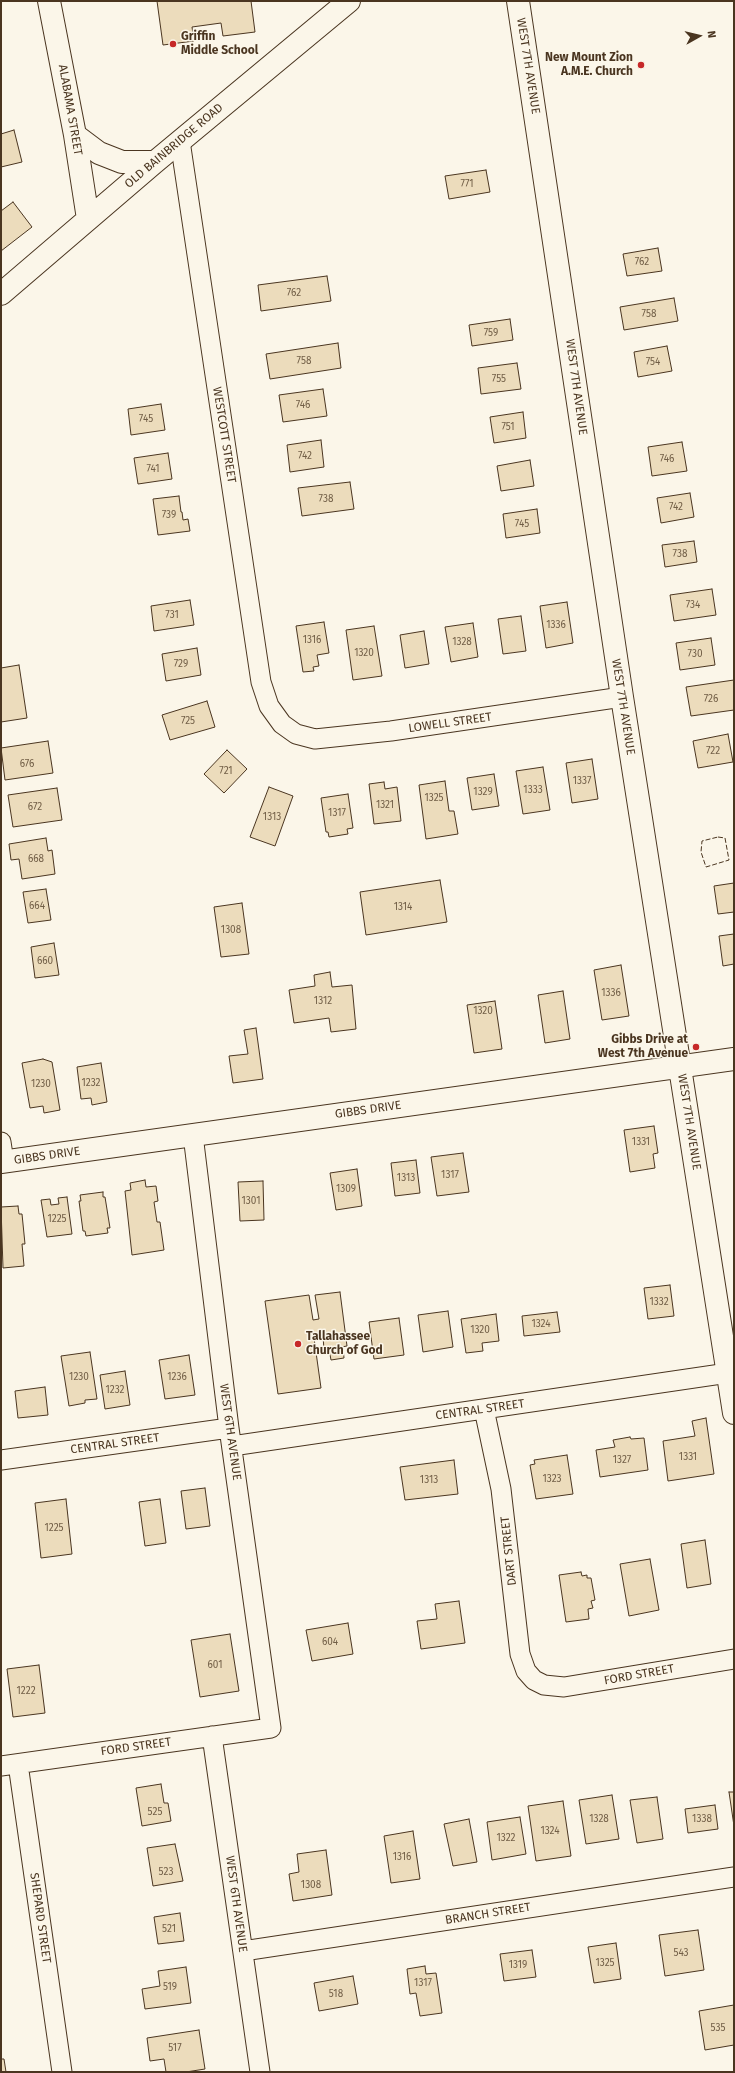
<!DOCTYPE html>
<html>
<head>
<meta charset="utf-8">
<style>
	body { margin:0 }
	#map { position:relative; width:735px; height:2073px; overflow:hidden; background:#fbf6e9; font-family:"Fira Sans",sans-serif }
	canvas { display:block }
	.frame { position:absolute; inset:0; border:2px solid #4a3520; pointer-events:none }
	.north { position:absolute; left:679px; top:16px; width:40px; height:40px; -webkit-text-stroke:3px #fbf6e9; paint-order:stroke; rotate:82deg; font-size:11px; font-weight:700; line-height:16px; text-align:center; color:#4a3520 }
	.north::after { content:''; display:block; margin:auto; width:14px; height:18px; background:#4a3520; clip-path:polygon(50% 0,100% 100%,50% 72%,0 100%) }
</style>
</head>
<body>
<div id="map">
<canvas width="735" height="2073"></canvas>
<div class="frame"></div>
<div class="north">N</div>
</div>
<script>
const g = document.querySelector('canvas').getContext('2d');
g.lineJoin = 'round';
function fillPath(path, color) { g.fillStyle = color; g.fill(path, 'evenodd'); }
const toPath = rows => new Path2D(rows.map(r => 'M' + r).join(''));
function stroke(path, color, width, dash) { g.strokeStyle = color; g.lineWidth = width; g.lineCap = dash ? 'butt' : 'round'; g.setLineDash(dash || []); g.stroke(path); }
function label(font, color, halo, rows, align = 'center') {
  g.font = font + ' "Fira Sans",sans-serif'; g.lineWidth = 3; g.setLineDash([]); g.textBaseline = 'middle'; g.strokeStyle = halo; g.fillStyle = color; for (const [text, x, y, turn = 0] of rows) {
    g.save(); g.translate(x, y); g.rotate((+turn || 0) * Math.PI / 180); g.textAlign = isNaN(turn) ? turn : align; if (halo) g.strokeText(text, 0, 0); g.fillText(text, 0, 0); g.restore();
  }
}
const building = toPath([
	[157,1,251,1,255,32,223,36,221,23,192,27,194,41,163,45,157,1],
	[14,130,22,162,1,167,1,134,14,130],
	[486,170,490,192,449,199,445,176,486,170],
	[13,202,32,227,1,251,1,211,13,202],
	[658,248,662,271,627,276,623,254,658,248],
	[327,276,331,301,261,311,258,285,327,276],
	[674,298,678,321,624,330,620,307,674,298],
	[510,319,513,340,472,346,469,325,510,319],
	[338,343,341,368,270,379,266,354,338,343],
	[667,346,672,371,638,377,634,352,667,346],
	[517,363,521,389,481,394,478,368,517,363],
	[323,389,327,416,283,422,279,395,323,389],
	[161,404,165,430,131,435,128,409,161,404],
	[523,412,526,438,494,443,490,417,523,412],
	[321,440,324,467,290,472,287,445,321,440],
	[682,442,687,471,652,476,648,447,682,442],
	[168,453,172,479,138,484,134,458,168,453],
	[530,460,534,486,501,491,497,466,530,460],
	[350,482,354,509,302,516,298,488,350,482],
	[690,493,694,517,661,523,657,498,690,493],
	[179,496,181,512,182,512,183,520,188,519,190,531,158,535,153,499,179,496],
	[537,509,540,533,506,538,503,514,537,509],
	[694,541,697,562,665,567,662,545,694,541],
	[712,589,716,615,674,621,670,595,712,589],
	[190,600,194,625,154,631,151,606,190,600],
	[567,602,573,643,546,648,540,606,567,602],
	[521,616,526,651,503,654,498,619,521,616],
	[324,622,329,653,317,655,319,666,313,667,314,671,303,672,296,626,324,622],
	[473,623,478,657,451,662,445,627,473,623],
	[374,626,382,676,353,680,346,630,374,626],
	[424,631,429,664,405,668,400,635,424,631],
	[711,638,715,665,680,670,676,643,711,638],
	[197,648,201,675,166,681,162,654,197,648],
	[19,665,27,718,1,722,1,668,19,665],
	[734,680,734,710,691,716,686,687,734,680],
	[207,701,215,727,170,740,162,715,207,701],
	[728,734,733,762,698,768,693,741,728,734],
	[48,741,53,773,5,780,1,748,48,741],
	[227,750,247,769,224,793,204,774,227,750],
	[592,759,598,799,572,803,566,763,592,759],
	[543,767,550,810,523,814,516,771,543,767],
	[494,774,499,806,472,810,467,778,494,774],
	[445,781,449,811,454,811,458,834,426,839,419,785,445,781],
	[384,782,385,789,397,787,401,821,374,824,369,784,384,782],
	[269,787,293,796,275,846,250,837,269,787],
	[57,788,62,820,13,827,8,795,57,788],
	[348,794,353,828,347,829,348,834,329,837,328,832,326,832,321,798,348,794],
	[46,838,48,851,52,850,55,874,22,879,19,859,11,860,9,844,46,838],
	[440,880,447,922,366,935,360,892,440,880],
	[734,883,734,912,718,914,714,886,734,883],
	[46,889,51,920,28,923,23,892,46,889],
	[242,903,249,954,221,957,214,907,242,903],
	[734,934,734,964,723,966,719,936,734,934],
	[54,943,59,975,35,978,31,947,54,943],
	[621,965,629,1016,602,1020,594,970,621,965],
	[330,972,332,987,352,985,356,1029,331,1032,329,1018,294,1023,289,990,315,986,314,975,330,972],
	[563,991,570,1039,545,1043,538,995,563,991],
	[495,1001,502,1049,474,1053,467,1005,495,1001],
	[256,1028,263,1079,233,1083,229,1056,248,1054,244,1030,256,1028],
	[43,1059,52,1062,60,1110,44,1113,43,1106,30,1108,22,1063,43,1059],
	[101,1063,107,1102,92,1105,91,1098,81,1099,77,1067,101,1063],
	[654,1126,658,1153,653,1154,655,1168,630,1172,624,1130,654,1126],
	[463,1153,469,1192,437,1196,431,1157,463,1153],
	[416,1160,420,1193,395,1196,391,1163,416,1160],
	[357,1169,362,1206,336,1210,330,1173,357,1169],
	[145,1180,146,1187,156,1186,158,1201,154,1202,157,1222,160,1222,164,1250,132,1255,125,1191,131,1190,130,1183,145,1180],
	[263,1181,264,1220,240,1221,238,1182,263,1181],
	[103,1192,103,1197,105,1197,110,1228,107,1228,108,1233,86,1236,85,1231,83,1231,79,1201,81,1201,80,1195,103,1192],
	[67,1197,72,1234,47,1237,41,1200,50,1199,51,1205,59,1204,58,1198,67,1197],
	[18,1206,19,1214,22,1214,25,1244,22,1244,24,1266,3,1268,1,1207,18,1206],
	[670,1285,674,1316,648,1319,644,1288,670,1285],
	[340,1292,347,1346,324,1350,323,1336,314,1338,321,1388,278,1394,265,1301,309,1295,313,1320,319,1319,315,1295,340,1292],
	[448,1311,453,1347,423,1352,418,1315,448,1311],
	[557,1312,560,1332,524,1336,522,1316,557,1312],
	[496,1314,499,1341,482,1343,483,1351,466,1353,461,1319,496,1314],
	[399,1318,404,1355,374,1359,369,1322,399,1318],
	[343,1347,344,1358,331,1360,329,1349,343,1347],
	[90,1352,97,1399,85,1400,85,1403,69,1406,61,1356,90,1352],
	[189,1355,195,1395,165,1399,159,1360,189,1355],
	[125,1371,130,1405,105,1409,100,1375,125,1371],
	[45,1387,48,1415,18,1418,15,1391,45,1387],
	[706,1418,714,1474,668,1481,663,1441,695,1436,692,1421,706,1418],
	[630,1437,631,1439,644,1438,648,1470,600,1477,596,1450,615,1447,613,1440,630,1437],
	[567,1455,573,1494,536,1499,530,1465,535,1464,534,1460,567,1455],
	[454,1460,458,1494,405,1500,400,1467,454,1460],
	[205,1488,210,1526,186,1529,181,1491,205,1488],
	[66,1499,72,1554,41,1558,35,1503,66,1499],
	[160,1499,166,1543,145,1546,139,1502,160,1499],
	[705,1540,711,1584,687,1588,681,1544,705,1540],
	[650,1559,659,1610,629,1616,620,1564,650,1559],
	[581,1572,582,1576,587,1575,587,1578,591,1578,595,1600,591,1601,593,1608,588,1609,589,1619,566,1622,559,1575,581,1572],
	[459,1601,465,1643,421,1649,417,1621,437,1619,435,1604,459,1601],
	[348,1623,353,1654,312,1661,306,1630,348,1623],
	[230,1634,239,1691,200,1697,191,1640,230,1634],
	[39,1665,45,1713,13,1717,7,1669,39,1665],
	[161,1784,164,1803,168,1803,171,1821,142,1826,136,1788,161,1784],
	[729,1792,734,1792,734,1826,729,1792],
	[612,1795,619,1839,586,1844,579,1800,612,1795],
	[657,1797,663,1839,637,1843,630,1800,657,1797],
	[563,1801,571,1856,536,1861,528,1806,563,1801],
	[715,1805,718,1829,688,1833,685,1809,715,1805],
	[520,1817,526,1854,492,1860,487,1822,520,1817],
	[469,1819,477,1862,453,1866,444,1824,469,1819],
	[413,1831,420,1879,391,1883,384,1836,413,1831],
	[175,1844,183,1881,153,1886,147,1848,175,1844],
	[326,1850,332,1895,293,1901,289,1874,299,1872,297,1854,326,1850],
	[180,1913,184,1941,158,1944,154,1917,180,1913],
	[698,1930,704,1970,665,1976,659,1935,698,1930],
	[616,1943,621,1979,594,1983,588,1947,616,1943],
	[532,1950,536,1977,504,1981,500,1954,532,1950],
	[425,1966,426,1974,436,1973,442,2013,420,2016,416,1993,410,1994,407,1969,425,1966],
	[186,1967,191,2003,145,2009,142,1989,160,1986,158,1971,186,1967],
	[353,1976,358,2004,319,2011,314,1983,353,1976],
	[734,2005,734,2045,705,2050,699,2011,734,2005],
	[199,2030,205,2069,186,2072,166,2072,164,2059,150,2061,147,2038,199,2030],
	[1,2059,4,2059,6,2072,1,2072,1,2059]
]);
fillPath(building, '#ecdcbc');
stroke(building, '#4a3520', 1);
const street = toPath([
	[180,141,261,682,269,706,282,724,296,734,315,739,391,731,622,697],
	[1,1142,4,1162],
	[484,1409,501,1489,520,1654,526,1671,534,1680,544,1685,564,1687,734,1659],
	[232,1446,728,1373],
	[1,1460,229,1428],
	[212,1736,260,2072],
	[18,1764,62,2072],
	[1,1766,271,1728,229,1428,193,1135],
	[243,1951,734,1877]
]);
const secondary = toPath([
	[49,1,75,135,88,219],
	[518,1,622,697,734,1413],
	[75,135,99,153,122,162,155,162],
	[1,294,155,162,349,1],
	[1,1162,734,1059]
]);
stroke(street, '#4a3520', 21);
stroke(secondary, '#4a3520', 24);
stroke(street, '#fbf6e9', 19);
stroke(secondary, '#fbf6e9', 22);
stroke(toPath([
	[718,837,725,838,729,860,706,867,701,852,702,841,718,837]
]), '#4a3520', 1, [5, 2]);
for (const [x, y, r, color] of [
	[173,44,4,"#c62828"],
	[641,65,4,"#c62828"],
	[696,1047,4,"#c62828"],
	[298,1344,4,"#c62828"]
]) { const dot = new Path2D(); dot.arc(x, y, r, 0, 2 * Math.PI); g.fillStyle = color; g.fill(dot); stroke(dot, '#fbf6e9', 1.5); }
label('10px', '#725f47', null, [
	["771",467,184],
	["762",642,262],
	["762",294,293],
	["758",649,314],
	["759",491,333],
	["758",304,361],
	["754",653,362],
	["755",499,379],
	["746",303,405],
	["745",146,419],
	["751",508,427],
	["742",305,456],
	["746",667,459],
	["741",153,469],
	["738",326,499],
	["742",676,507],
	["739",169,515],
	["745",522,524],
	["738",680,554],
	["734",693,605],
	["731",172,615],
	["1336",556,625],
	["1316",312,640],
	["1328",462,642],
	["1320",364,653],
	["730",695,654],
	["729",181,664],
	["726",711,699],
	["725",188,721],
	["722",713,751],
	["676",27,764],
	["721",226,771],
	["1337",582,781],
	["1333",533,790],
	["1329",483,792],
	["1325",434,798],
	["1321",385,805],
	["672",35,807],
	["1317",337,813],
	["1313",272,817],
	["668",36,859],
	["664",37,906],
	["1314",403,907],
	["1308",231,930],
	["660",45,961],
	["1336",611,993],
	["1312",323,1001],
	["1320",483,1011],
	["1232",91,1083],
	["1230",41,1084],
	["1331",641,1142],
	["1317",450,1175],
	["1313",406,1178],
	["1309",346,1189],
	["1301",251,1201],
	["1225",57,1219],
	["1332",659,1302],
	["1324",541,1324],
	["1320",480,1330],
	["1230",79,1377],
	["1236",177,1377],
	["1232",115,1390],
	["1331",688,1457],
	["1327",622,1460],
	["1323",552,1479],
	["1313",429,1480],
	["1225",54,1528],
	["604",330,1642],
	["601",215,1665],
	["1222",26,1691],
	["525",155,1812],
	["1328",599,1819],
	["1338",702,1819],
	["1324",550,1831],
	["1322",506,1838],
	["1316",402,1857],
	["523",166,1872],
	["1308",311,1885],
	["521",169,1929],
	["543",681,1953],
	["1325",605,1963],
	["1319",518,1965],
	["1317",423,1983],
	["519",170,1987],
	["518",336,1994],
	["535",718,2028],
	["517",175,2048]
]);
label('bold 12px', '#4a3520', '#fbf6e9', [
	["Griffin",181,37],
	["Middle School",181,51],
	["New Mount Zion",633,58,"right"],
	["A.M.E. Church",633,72,"right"],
	["Gibbs Drive at",688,1040,"right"],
	["West 7th Avenue",688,1054,"right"],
	["Tallahassee",306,1337],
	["Church of God",306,1351]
], 'left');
label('12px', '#4a3520', '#fbf6e9', [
	["WEST 7TH AVENUE",528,66,81],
	["ALABAMA STREET",70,110,80],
	["OLD BAINBRIDGE ROAD",174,146,-40],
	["WEST 7TH AVENUE",576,387,82],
	["WESTCOTT STREET",224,435,81],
	["WEST 7TH AVENUE",623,707,81],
	["LOWELL STREET",450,723,-8],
	["GIBBS DRIVE",368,1110,-8],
	["WEST 7TH AVENUE",689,1122,81],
	["GIBBS DRIVE",47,1156,-8],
	["CENTRAL STREET",480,1410,-8],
	["WEST 6TH AVENUE",230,1432,82],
	["CENTRAL STREET",115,1444,-8],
	["DART STREET",509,1551,-96],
	["FORD STREET",639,1675,-10],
	["FORD STREET",136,1747,-8],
	["WEST 6TH AVENUE",236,1904,82],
	["BRANCH STREET",488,1914,-9],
	["SHEPARD STREET",40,1918,82]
]);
</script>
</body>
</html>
